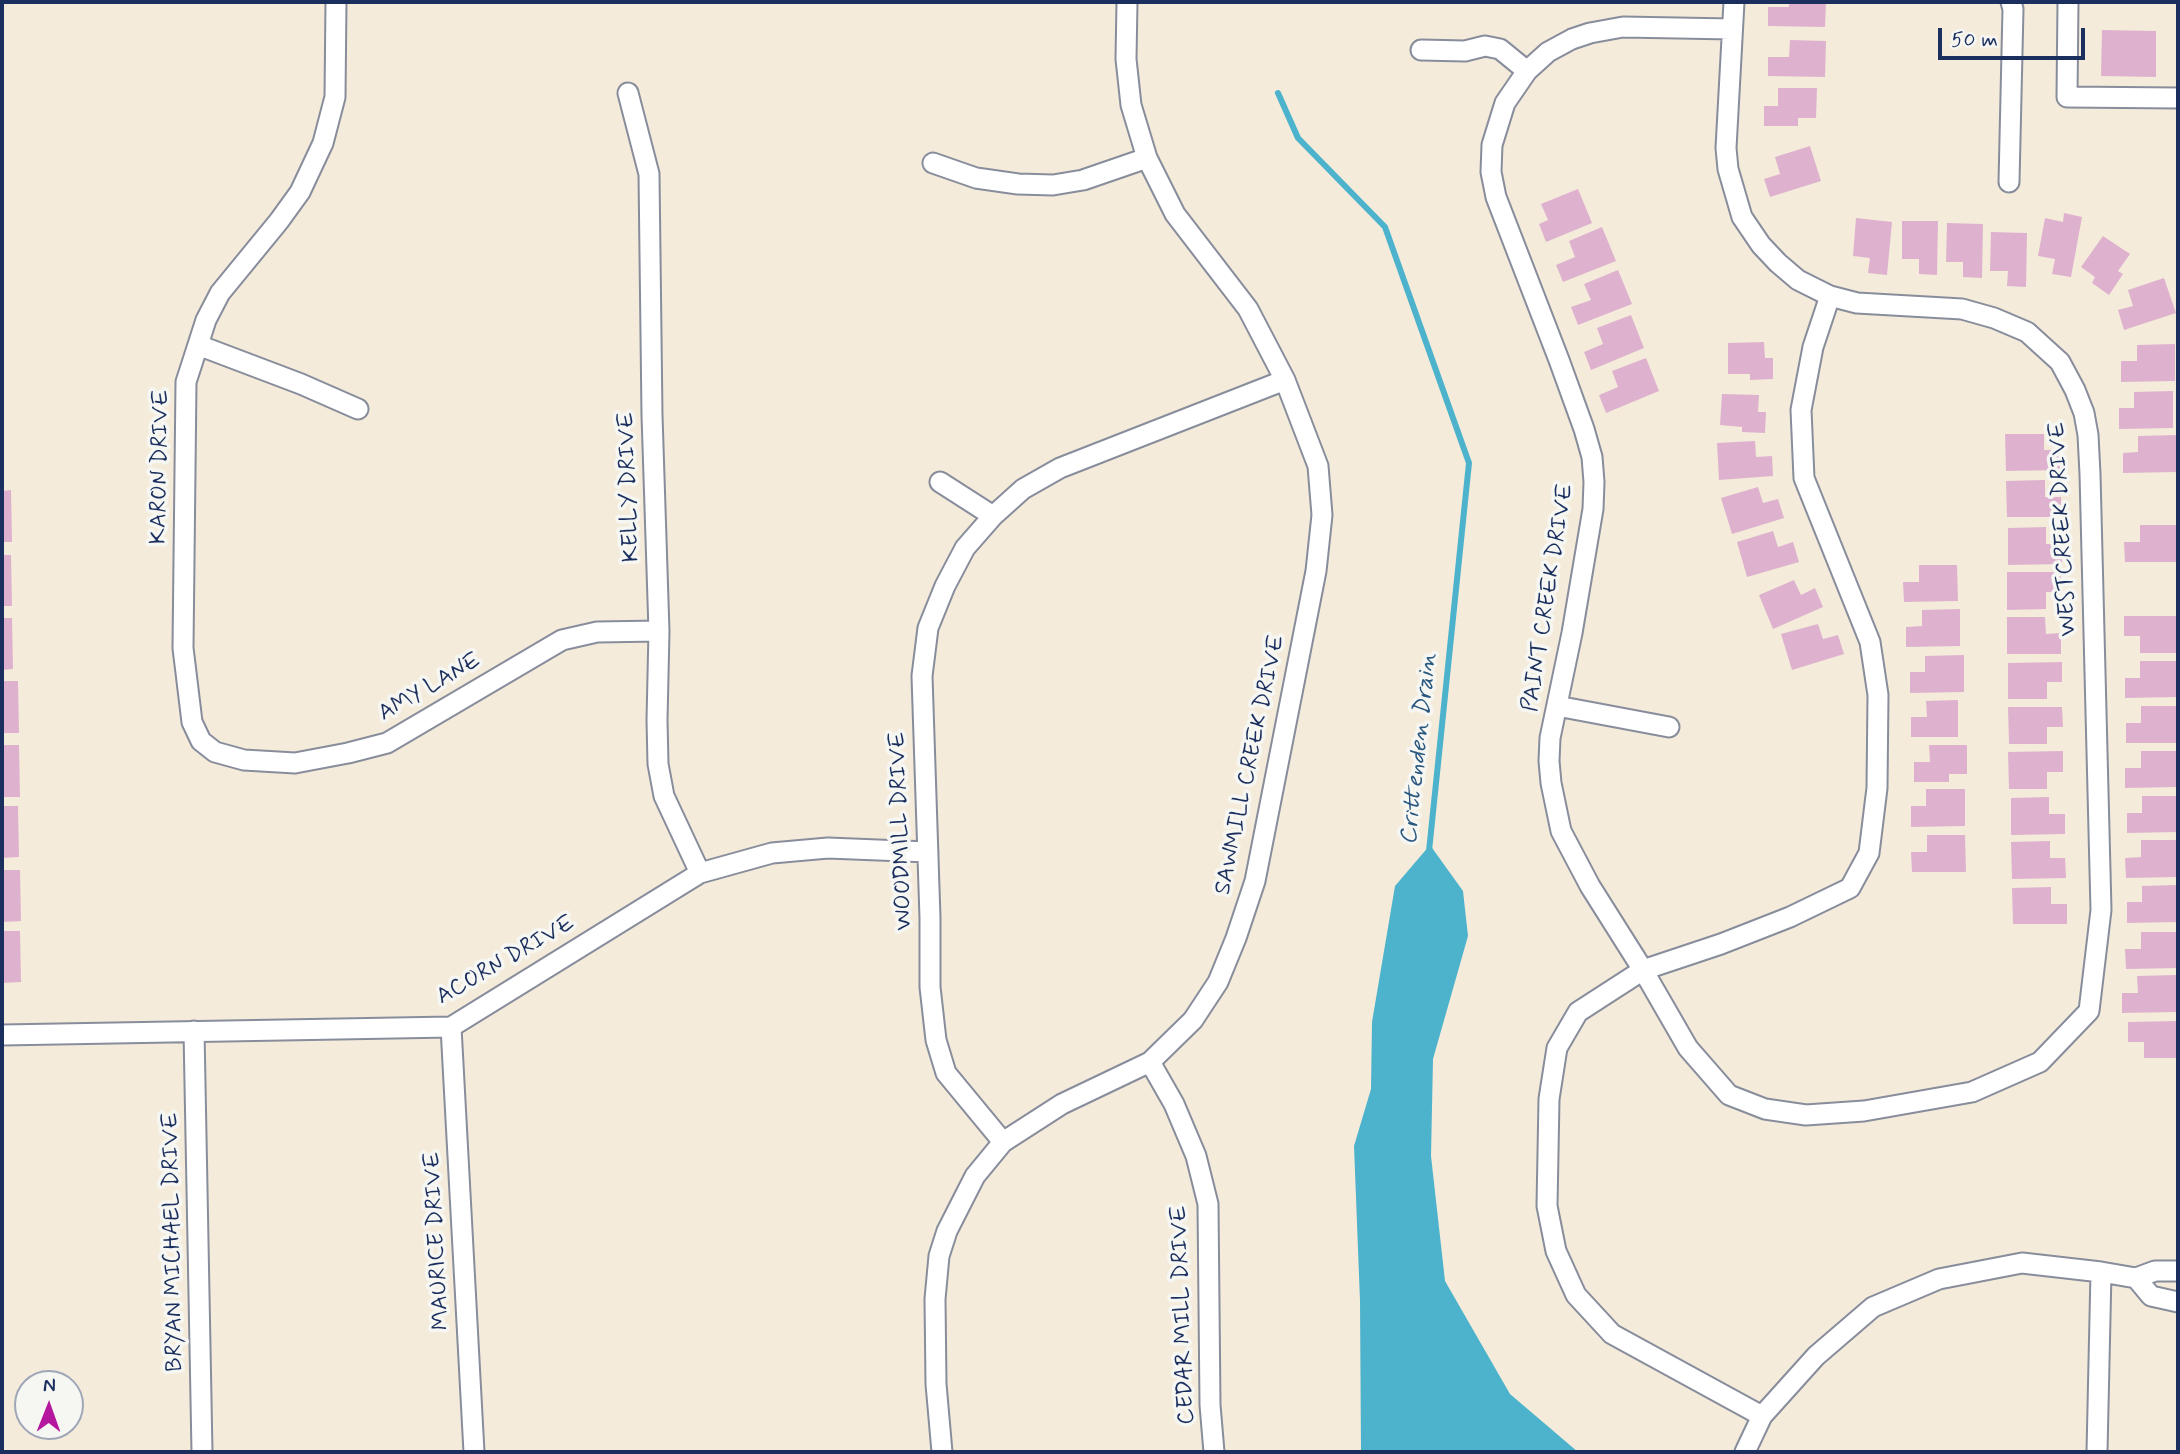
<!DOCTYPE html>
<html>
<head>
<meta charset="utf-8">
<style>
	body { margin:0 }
	#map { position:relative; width:2180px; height:1454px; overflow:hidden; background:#f4ebdb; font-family:Mynerve,sans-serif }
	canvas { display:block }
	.frame { position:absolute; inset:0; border:4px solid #1b2f5e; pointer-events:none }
	.north { position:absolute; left:14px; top:1370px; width:70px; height:70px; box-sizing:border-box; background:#f6f6f2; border:2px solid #9ea6b7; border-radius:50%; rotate:1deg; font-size:19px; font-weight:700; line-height:28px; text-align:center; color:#1b2f5e }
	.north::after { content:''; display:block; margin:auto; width:24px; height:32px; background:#b5179e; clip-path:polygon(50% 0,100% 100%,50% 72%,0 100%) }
	.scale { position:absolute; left:1938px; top:28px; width:147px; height:32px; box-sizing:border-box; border:4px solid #1b2f5e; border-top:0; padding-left:9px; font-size:21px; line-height:24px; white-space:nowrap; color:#1b2f5e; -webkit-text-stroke:5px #f6f6f2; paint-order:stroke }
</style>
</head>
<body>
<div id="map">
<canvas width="2180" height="1454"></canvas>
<div class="frame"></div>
<div class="north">N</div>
<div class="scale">50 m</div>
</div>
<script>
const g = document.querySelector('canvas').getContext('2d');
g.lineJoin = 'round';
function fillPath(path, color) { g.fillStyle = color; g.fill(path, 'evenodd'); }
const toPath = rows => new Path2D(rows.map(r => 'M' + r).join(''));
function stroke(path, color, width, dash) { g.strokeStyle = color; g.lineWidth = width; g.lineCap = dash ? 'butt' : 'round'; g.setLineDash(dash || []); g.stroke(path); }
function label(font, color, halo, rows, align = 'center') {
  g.font = font + ' Mynerve,sans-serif'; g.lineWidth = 7; g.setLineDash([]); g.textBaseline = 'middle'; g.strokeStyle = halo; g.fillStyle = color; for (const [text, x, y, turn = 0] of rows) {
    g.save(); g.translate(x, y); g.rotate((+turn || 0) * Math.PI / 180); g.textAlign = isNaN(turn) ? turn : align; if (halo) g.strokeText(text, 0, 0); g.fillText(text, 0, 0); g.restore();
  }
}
fillPath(toPath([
	[1430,845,1463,891,1468,936,1433,1059,1431,1156,1445,1281,1510,1394,1578,1452,1361,1452,1360,1301,1354,1146,1371,1089,1372,1022,1395,886]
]), '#4db3cc');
stroke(toPath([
	[1278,93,1298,138,1385,227,1469,463,1429,851]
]), '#4db3cc', 6);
fillPath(toPath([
	[1789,2,1826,2,1825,27,1768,26,1768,7,1789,7],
	[2102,30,2156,31,2156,77,2101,76],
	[1790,40,1826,41,1825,77,1768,76,1768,57,1789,57],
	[1778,88,1817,88,1816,118,1798,118,1798,126,1764,126,1764,106,1778,106],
	[1810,146,1821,181,1770,197,1764,179,1780,174,1775,157],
	[1578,189,1592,223,1546,242,1539,224,1548,220,1541,204],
	[2064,213,2082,217,2071,277,2052,274,2055,259,2038,256,2045,218,2063,222],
	[1856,218,1892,222,1887,275,1868,273,1870,258,1853,256],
	[1902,221,1938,221,1937,275,1919,274,1919,259,1902,259],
	[1947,223,1983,224,1982,278,1963,277,1963,262,1946,262],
	[1602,227,1616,261,1563,282,1556,265,1575,257,1569,241],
	[1991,232,2027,233,2026,287,2007,286,2008,271,1990,271],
	[2103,236,2130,254,2118,271,2123,274,2109,295,2092,283,2095,277,2081,267],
	[1618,270,1632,304,1578,325,1571,307,1591,300,1584,284],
	[2164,278,2176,313,2124,330,2118,310,2133,306,2128,290],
	[1631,315,1644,348,1591,370,1584,352,1603,344,1597,328],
	[1764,342,1765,358,1773,358,1773,379,1750,380,1750,374,1728,374,1728,343],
	[2175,344,2175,381,2121,382,2121,361,2137,361,2137,345],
	[1646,358,1659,391,1606,413,1599,395,1618,387,1612,371],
	[2173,391,2173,428,2119,429,2119,408,2134,408,2134,392],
	[1722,394,1759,395,1758,412,1766,412,1765,433,1742,432,1742,427,1720,425],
	[2005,434,2044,434,2044,450,2060,450,2060,470,2006,471],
	[2177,435,2177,472,2123,473,2123,453,2138,452,2138,436],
	[1755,441,1756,457,1772,456,1773,476,1719,480,1717,443],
	[2045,480,2045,497,2061,497,2061,517,2007,517,2006,481],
	[1758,487,1763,503,1778,499,1784,518,1732,534,1721,498],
	[11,490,12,542,2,542,2,491],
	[2140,525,2178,525,2178,562,2125,562,2124,542,2140,542],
	[2046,527,2046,544,2062,544,2062,564,2008,565,2008,528],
	[1773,531,1778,547,1793,542,1799,562,1747,577,1737,542],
	[2,555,11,555,12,606,2,606],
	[1919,565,1957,565,1958,601,1904,602,1903,582,1919,582],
	[2007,572,2061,572,2061,592,2046,592,2046,609,2007,610],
	[1794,580,1801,595,1815,588,1823,607,1773,629,1759,595],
	[1960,609,1960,646,1906,647,1906,627,1922,626,1922,610],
	[2124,616,2178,616,2178,653,2140,653,2140,636,2124,636],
	[2007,617,2045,617,2046,634,2061,633,2061,654,2007,654],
	[2,618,12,618,13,669,2,670],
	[1818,624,1823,639,1838,635,1844,654,1792,670,1781,634],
	[1964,655,1964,692,1910,693,1910,672,1925,672,1925,656],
	[2140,661,2178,661,2178,697,2125,698,2125,678,2140,678],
	[2062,662,2062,682,2047,682,2047,699,2008,699,2008,663],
	[2,681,18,681,19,733,2,733],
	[1958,700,1958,737,1911,737,1911,717,1927,717,1926,701],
	[2141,706,2178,706,2178,743,2126,743,2126,723,2141,723],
	[2008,707,2062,707,2063,727,2047,727,2047,744,2009,744],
	[2,745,19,745,20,797,2,797],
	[1929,745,1967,745,1967,774,1949,774,1949,782,1914,782,1914,762,1930,762],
	[2063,751,2063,772,2047,772,2047,789,2009,789,2008,752],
	[2141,751,2178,751,2178,787,2125,788,2125,768,2141,768],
	[1926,789,1965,789,1965,826,1911,827,1911,806,1926,806],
	[2142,796,2178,796,2178,832,2127,833,2127,813,2142,813],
	[2049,797,2049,814,2065,814,2065,834,2011,835,2011,798],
	[2,806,18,806,19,857,2,858],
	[1927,835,1965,835,1966,872,1912,872,1911,852,1927,852],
	[2141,840,2178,840,2178,877,2126,878,2125,858,2141,857],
	[2050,841,2050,858,2065,858,2066,878,2012,879,2011,842],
	[2,870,20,870,21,921,2,922],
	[2178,885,2178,922,2127,923,2127,902,2142,902,2142,886],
	[2051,887,2051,904,2067,904,2067,924,2013,924,2012,888],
	[2,931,20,931,21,982,2,983],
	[2141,932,2178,932,2178,968,2126,969,2125,949,2141,949],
	[2176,975,2176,1012,2122,1013,2122,993,2138,993,2137,976],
	[2178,1021,2178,1058,2144,1058,2144,1042,2128,1042,2128,1022]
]), '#deb2ce');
const minor = toPath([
	[336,2,335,97,323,143,300,192,279,221,220,293,206,320,186,382,183,648,192,722,201,741,215,752,244,760,295,763,348,753,387,743,562,640,597,632,659,631],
	[1734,2,1726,148,1728,169,1742,217,1761,245,1778,263,1798,280,1830,296,1857,303,1962,309,1994,318,2027,332,2060,362,2075,390,2084,413,2088,435,2090,474,2101,910,2089,1011,2040,1062,1972,1092,1864,1111,1806,1115,1765,1109,1729,1095,1688,1048,1643,970,1578,1012,1557,1048,1549,1099,1547,1206,1556,1251,1576,1295,1612,1334,1762,1416],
	[2068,2,2067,97,2178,98],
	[1732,29,1623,27,1590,33,1572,39,1548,52,1527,71,1505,103,1492,145,1491,172,1496,197,1559,360,1584,429,1592,457,1594,482,1593,509,1572,633,1550,738,1549,761,1551,783,1561,831,1590,886,1643,970,1721,944,1790,917,1850,888,1869,853,1877,788,1878,695,1870,642,1804,478,1801,410,1813,347,1830,296],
	[1421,50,1465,51,1485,46,1500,49,1527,71],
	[628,93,649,174,652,415,659,631,657,720,658,764,664,796,700,873],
	[933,163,976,178,1018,184,1053,185,1083,180,1147,158],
	[2009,182,2013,9,2011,2],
	[198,345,301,384,358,409],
	[940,482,993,516],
	[1557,706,1669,727],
	[451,1027,474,1452],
	[194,1031,202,1452],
	[2,1035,451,1027,700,873,772,853,828,848,928,852],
	[1150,1062,1174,1104,1196,1156,1208,1204,1210,1405,1214,1452],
	[1003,1142,946,1073,936,1040,930,987,930,918,922,676,928,628,945,586,965,548,993,516,1023,489,1060,468,1285,380],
	[2136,1278,2151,1296,2178,1302],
	[942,1452,936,1384,935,1299,939,1256,947,1231,975,1176,1003,1142,1062,1104,1150,1062,1193,1020,1218,982,1236,938,1255,881,1316,571,1322,515,1318,466,1285,380,1248,309,1175,214,1147,158,1131,105,1126,59,1127,2],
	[1745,1452,1762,1416,1816,1356,1873,1307,1939,1279,2022,1263,2101,1272,2136,1278,2155,1271,2178,1271],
	[2097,1452,2101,1272]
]);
stroke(minor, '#888d9c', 23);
stroke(minor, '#fff', 19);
label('23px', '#1b2f5e', '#f6f6f2', [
	["KARON DRIVE",161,467,-89],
	["KELLY DRIVE",630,487,-92],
	["WESTCREEK DRIVE",2064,529,-93],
	["PAINT CREEK DRIVE",1549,598,-81],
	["AMY LANE",430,688,-30],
	["SAWMILL CREEK DRIVE",1251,765,-78],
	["WOODMILL DRIVE",902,831,-92],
	["ACORN DRIVE",506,961,-30],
	["MAURICE DRIVE",438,1241,-93],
	["BRYAN MICHAEL DRIVE",174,1242,-91],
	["CEDAR MILL DRIVE",1184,1315,-92]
]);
label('italic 24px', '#2a577f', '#f6f6f2', [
	["Crittenden Drain",1420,749,-84]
]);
</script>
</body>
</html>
